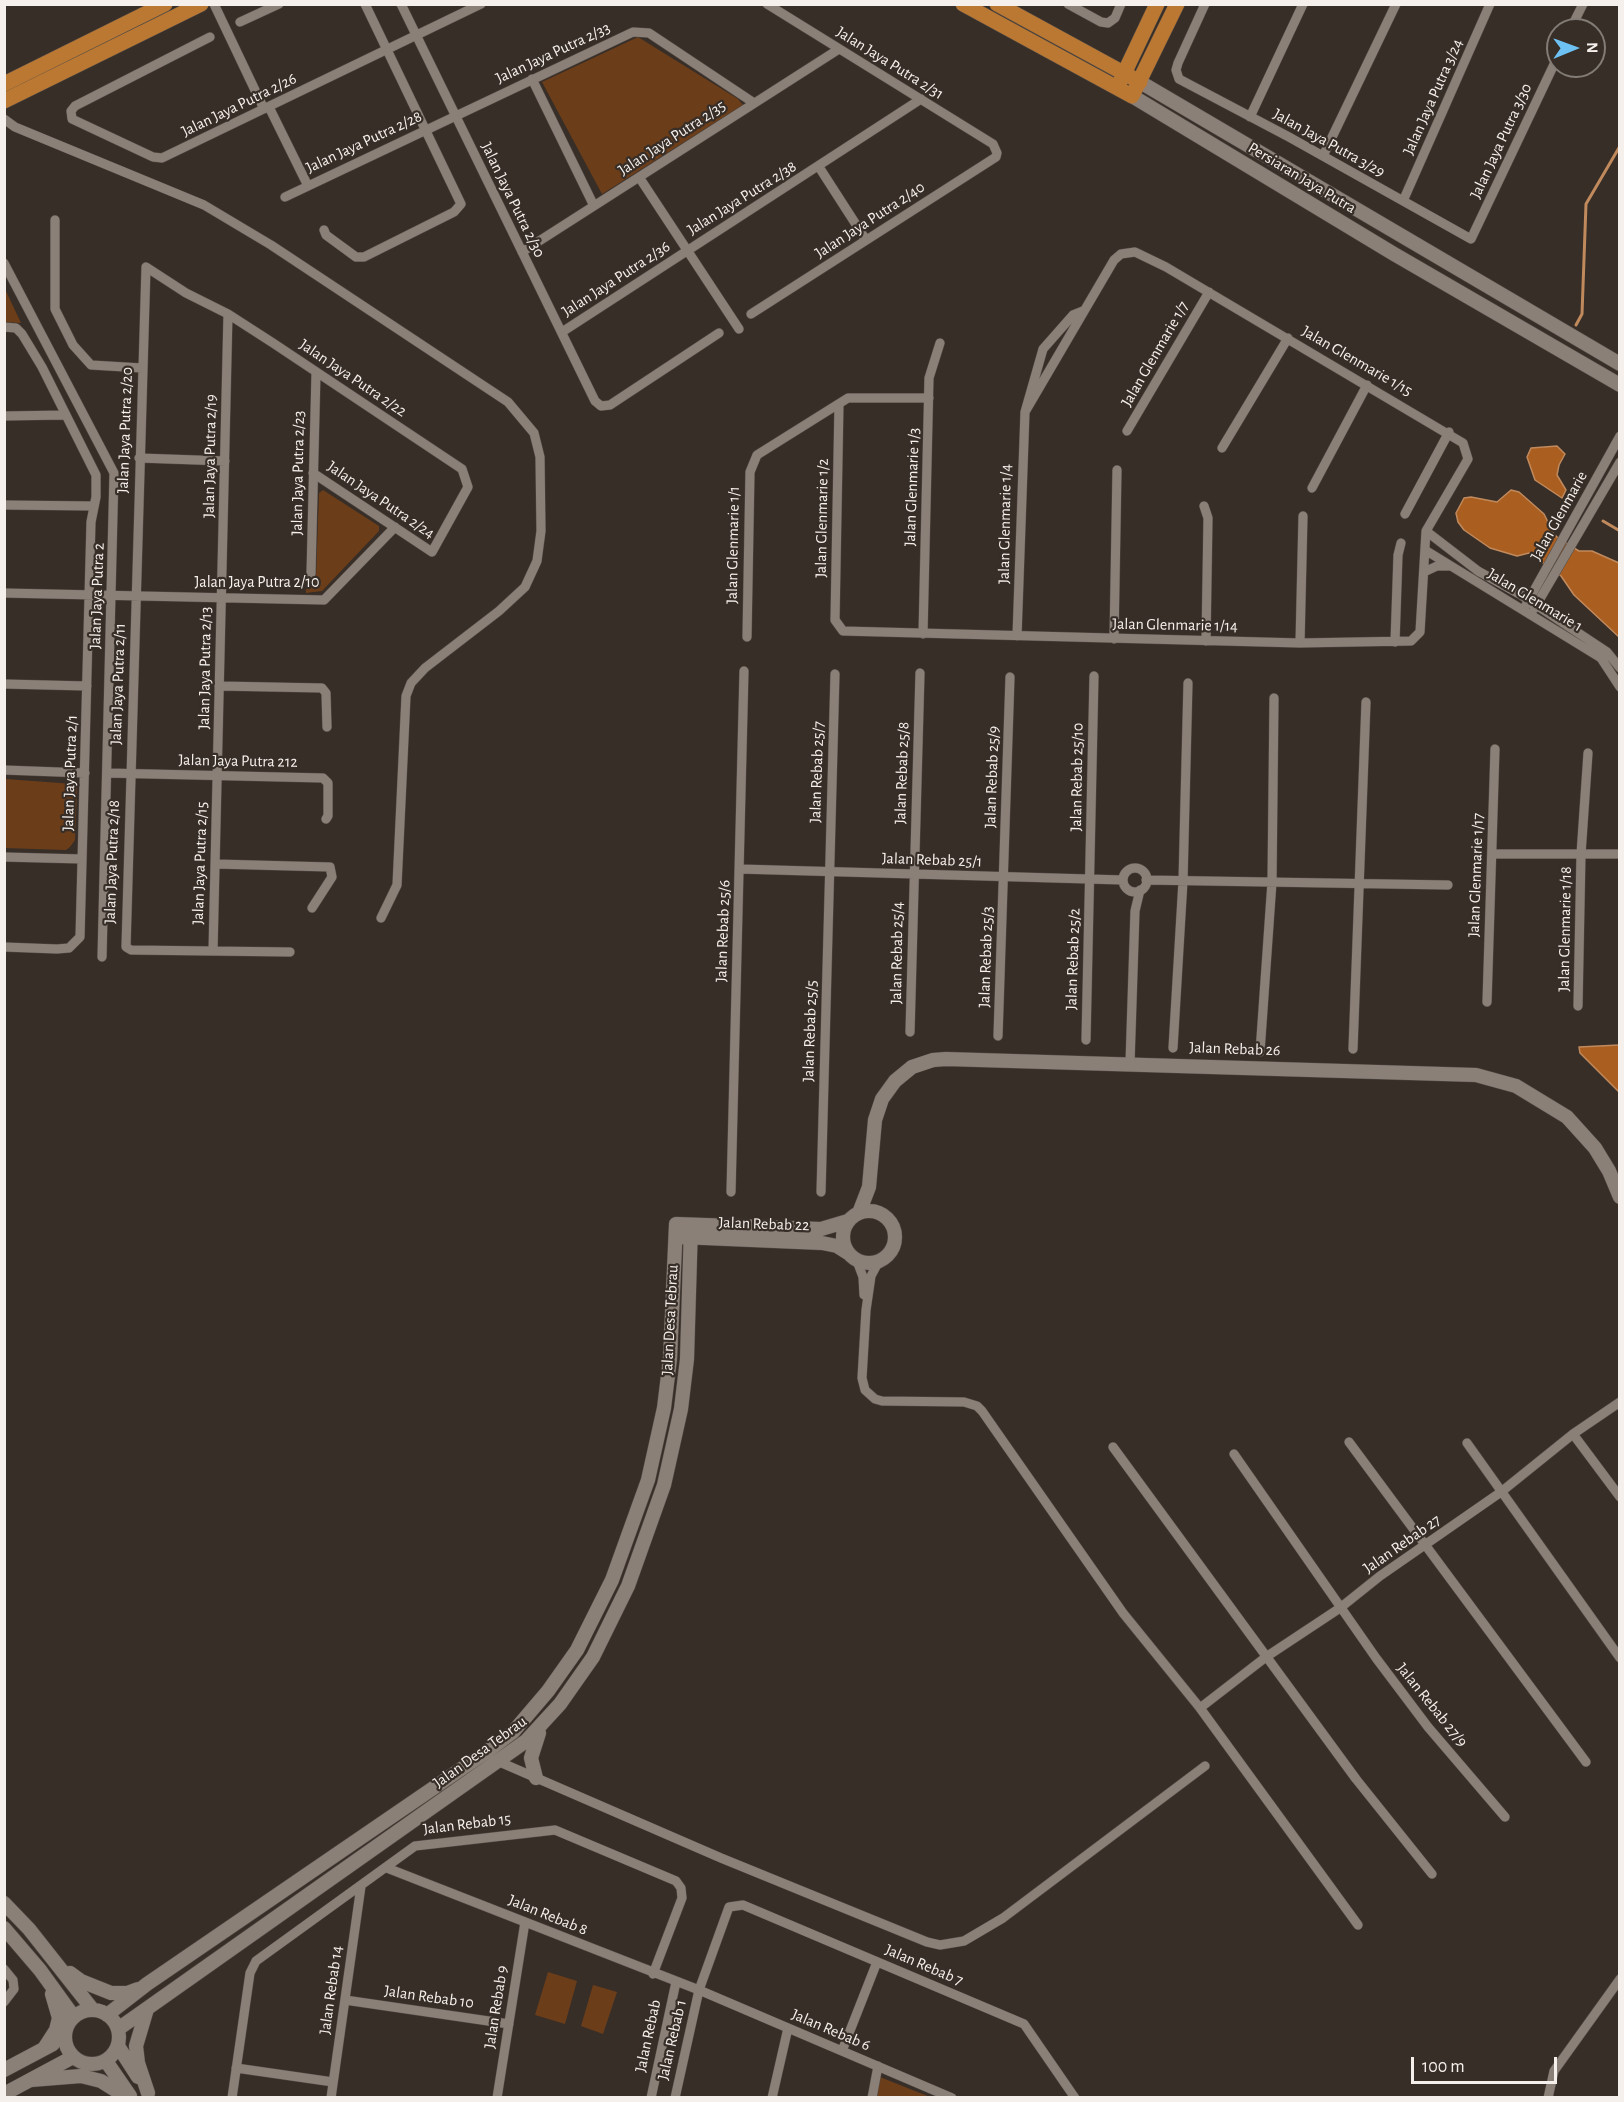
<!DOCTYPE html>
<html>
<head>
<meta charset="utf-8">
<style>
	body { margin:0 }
	#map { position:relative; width:1624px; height:2102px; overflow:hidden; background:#372e28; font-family:"Alegreya Sans",sans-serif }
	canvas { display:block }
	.frame { position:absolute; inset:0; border:6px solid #f6f0ec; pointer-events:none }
	.north { position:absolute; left:1546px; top:18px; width:60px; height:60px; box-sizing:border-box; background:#372e28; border:2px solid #837c76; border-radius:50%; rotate:89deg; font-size:16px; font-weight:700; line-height:24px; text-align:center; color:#f6f0ec }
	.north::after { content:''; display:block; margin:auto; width:21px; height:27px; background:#6dc2f3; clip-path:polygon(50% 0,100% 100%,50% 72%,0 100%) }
	.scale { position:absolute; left:1411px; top:2057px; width:146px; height:27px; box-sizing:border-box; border:3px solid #f6f0ec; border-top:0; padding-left:8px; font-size:18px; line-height:21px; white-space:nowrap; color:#f6f0ec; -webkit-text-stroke:4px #372e28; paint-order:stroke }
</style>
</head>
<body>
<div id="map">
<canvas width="1624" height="2102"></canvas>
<div class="frame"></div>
<div class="north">N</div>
<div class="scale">100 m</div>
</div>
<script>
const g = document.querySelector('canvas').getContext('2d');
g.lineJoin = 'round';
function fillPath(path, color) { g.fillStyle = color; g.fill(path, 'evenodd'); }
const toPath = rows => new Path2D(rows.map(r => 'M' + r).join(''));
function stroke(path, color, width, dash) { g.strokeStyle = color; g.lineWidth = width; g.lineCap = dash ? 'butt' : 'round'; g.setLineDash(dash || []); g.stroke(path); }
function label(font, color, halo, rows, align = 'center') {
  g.font = font + ' "Alegreya Sans",sans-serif'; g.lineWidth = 4.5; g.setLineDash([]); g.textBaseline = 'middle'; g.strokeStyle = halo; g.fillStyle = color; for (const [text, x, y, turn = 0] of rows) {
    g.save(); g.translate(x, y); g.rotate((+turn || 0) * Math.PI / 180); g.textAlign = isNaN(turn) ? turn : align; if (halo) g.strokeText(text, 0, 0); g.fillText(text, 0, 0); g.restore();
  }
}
fillPath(toPath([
	[638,37,738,99,743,105,602,194,542,82],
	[4,289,5,289,21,323,5,322],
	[323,490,379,526,379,531,322,591,306,593,306,578,316,578,319,493],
	[5,779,74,784,77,788,75,840,70,847,66,850,5,848],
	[548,1972,577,1981,565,2024,535,2015],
	[593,1985,617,1992,603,2034,581,2026],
	[880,2077,930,2097,876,2098]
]), '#6c3d19');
const water = toPath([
	[1557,446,1565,454,1559,465,1557,475,1566,490,1562,498,1535,480,1527,457,1531,448,1557,446],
	[1511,490,1519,492,1544,514,1554,534,1559,539,1579,551,1592,551,1619,563,1619,637,1574,595,1561,576,1529,553,1517,556,1490,548,1464,530,1458,522,1456,513,1464,498,1471,497,1497,502,1511,490],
	[1619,1045,1620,1045,1619,1092,1580,1053,1579,1047,1619,1045]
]);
fillPath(water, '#aa5f20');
stroke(water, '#c18a5d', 1.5);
stroke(toPath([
	[1576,325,1582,314,1586,204,1620,146],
	[1603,521,1620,531]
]), '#c18a5d', 3);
const street = toPath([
	[214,4,264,109],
	[401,4,595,401,601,406,610,405,719,333],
	[1068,4,1101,22,1108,23,1115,18,1121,4],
	[1205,4,1178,63,1176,70,1179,79,1289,137,1471,239,1558,56],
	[240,22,279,4],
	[1570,30,1583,4],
	[210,37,75,106,71,111,72,119,153,157,162,158,481,4],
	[532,79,594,206],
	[269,107,308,186],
	[1250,117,1303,4],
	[4,119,15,127,204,205,271,245,508,402,534,433,540,457,541,531,537,561,525,587,499,611,425,668,411,683,406,696,397,885,381,918],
	[1323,156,1396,4],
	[819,167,866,240],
	[639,177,739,329],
	[285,197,633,32,649,33,754,103],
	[1403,201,1490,4],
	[55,220,55,309,73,345,91,365,142,368],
	[324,230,326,235,356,257,364,257,454,212,461,204,365,4],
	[522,252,839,49],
	[4,263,114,473,102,957],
	[146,267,126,947,131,950,290,952],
	[146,267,186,293,228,314,273,343,462,469,468,487,432,552,313,473],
	[751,314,996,157,997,153,993,144,767,4],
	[4,327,16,328,22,334,42,367,96,475,96,497,91,522,80,937,69,948,57,949,4,947],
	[562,332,921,99],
	[839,404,835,620,843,631,1300,643,1411,641,1420,632,1426,531,1468,459,1463,443,1166,267,1135,252,1121,254,1114,260,1025,412],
	[4,416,66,415],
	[1127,431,1209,292],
	[1222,448,1288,338],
	[139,458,225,461],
	[1312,488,1367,385],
	[4,505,94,506],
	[1204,506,1208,518,1206,641],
	[1405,514,1449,432],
	[1426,531,1478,571,1521,595,1607,652,1620,668],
	[1425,550,1601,658,1620,687],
	[1424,572,1437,566,1450,566],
	[311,574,316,373],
	[4,593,324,600,395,527],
	[1526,605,1620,436],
	[1534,609,1620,462],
	[923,634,929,378,940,343],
	[1017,636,1025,412,1043,349,1073,315,1083,311],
	[747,637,750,472,757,455,848,398,929,398],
	[1114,639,1117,470],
	[1395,642,1398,555,1401,543],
	[1300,643,1303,516],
	[4,684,87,686],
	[219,686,322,688,326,693,327,727],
	[4,770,85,773],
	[107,773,323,778,328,783,328,816,326,819],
	[1492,854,1620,854],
	[4,857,82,859],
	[215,864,330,867,332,877,312,908],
	'1123 880a12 12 0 1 1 24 0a12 12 0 1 1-24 0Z',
	[740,869,1123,880],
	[1146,880,1448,885],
	[213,951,228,314],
	[1487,1002,1495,749],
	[1578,1006,1581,854,1588,753],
	[910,1032,920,673],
	[998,1036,1010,677],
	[1086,1040,1094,676],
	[1173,1048,1183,881,1188,683],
	[1353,1049,1366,702],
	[1260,1052,1272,882,1274,698],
	[1130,1063,1135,911,1140,890],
	[731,1192,744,671],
	[821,1192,835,674],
	[857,1261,863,1277,864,1295],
	[879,1261,871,1276,866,1310,862,1378,865,1390,875,1399,882,1401,964,1402,977,1406,982,1411,1123,1613,1200,1708,1358,1925],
	[1573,1434,1620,1497],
	[1349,1442,1586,1762],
	[1467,1443,1620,1658],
	[1113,1447,1356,1779,1432,1874],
	[1234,1454,1376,1658,1428,1727,1505,1817],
	[1200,1708,1266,1657,1340,1608,1380,1576,1501,1492,1573,1434,1620,1402],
	[495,1760,721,1858,927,1942,940,1945,964,1941,1003,1918,1205,1766],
	[387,1868,699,1990,952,2098],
	[4,1969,13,1980,14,1989,4,2002],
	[345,2000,509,2024],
	[842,2051,877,1962],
	[236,2068,333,2082],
	[232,2098,250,1973,256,1961,415,1846,555,1830,676,1881,681,1888,682,1898,653,1974],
	[331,2098,361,1886],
	[497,2098,525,1922],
	[651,2098,676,1982],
	[675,2098,699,1990,729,1907,743,1905,1024,2024,1075,2098],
	[772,2098,788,2028],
	[872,2098,878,2066],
	[1548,2098,1554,2071,1620,1979]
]);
const secondary = toPath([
	[1140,82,1620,364],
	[1132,96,1394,254,1620,385],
	'843 1237a26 26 0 1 1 52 0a26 26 0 1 1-52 0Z',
	[859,1213,869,1187,875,1120,882,1099,895,1081,912,1067,933,1060,946,1059,1476,1075,1516,1086,1567,1117,1595,1148,1609,1171,1620,1197],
	[681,1237,822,1243,837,1246,848,1253],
	[536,1778,531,1758,539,1733],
	[4,1903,29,1929,93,2010],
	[4,1928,40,1970,74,2017],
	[70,1973,81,1981,111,1993,127,1993,138,1989],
	[147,2009,136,2046,138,2063,148,2093],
	'65 2037a27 27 0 1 1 54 0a27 27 0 1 1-54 0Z',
	[107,2015,147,1984,489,1750,513,1732,548,1691,577,1650,612,1580,648,1480,664,1408,670,1359,676,1224,821,1229,848,1221],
	[118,2029,526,1741,560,1704,593,1657,628,1586,664,1485,681,1409,687,1359,691,1225],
	[118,2046,138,2077],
	[45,2047,56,2030,59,2018,52,1994],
	[106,2061,130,2096],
	[4,2070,53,2044],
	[31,2080,81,2076,101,2081,128,2098],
	[4,2094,73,2057]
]);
const primary = toPath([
	[963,4,1132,96,1177,4],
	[997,4,1140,82],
	[1121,80,1157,4],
	[4,84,165,4],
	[4,101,201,4]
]);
stroke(street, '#524a45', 10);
stroke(secondary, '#524a45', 15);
stroke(primary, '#524a45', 16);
stroke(street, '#8b8078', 9);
stroke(secondary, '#8b8078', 14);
stroke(primary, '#ba7832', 15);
label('16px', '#f6f0ec', '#372e28', [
	["Jalan Jaya Putra 2/33",553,53,-25],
	["Jalan Jaya Putra 2/31",890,63,32],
	["Jalan Jaya Putra 3/24",1433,97,-66],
	["Jalan Jaya Putra 2/26",239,105,-26],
	["Jalan Jaya Putra 2/35",672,138,-33],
	["Jalan Jaya Putra 3/30",1501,141,-65],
	["Jalan Jaya Putra 2/28",364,142,-25],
	["Jalan Jaya Putra 3/29",1329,143,29],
	["Persiaran Jaya Putra",1302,178,31],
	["Jalan Jaya Putra 2/38",742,198,-32],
	["Jalan Jaya Putra 2/30",513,200,64],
	["Jalan Jaya Putra 2/40",870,220,-33],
	["Jalan Jaya Putra 2/36",616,279,-33],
	["Jalan Glenmarie 1/7",1155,354,-60],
	["Jalan Glenmarie 1/15",1357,361,30],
	["Jalan Jaya Putra 2/22",353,378,34],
	["Jalan Jaya Putra 2/20",125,430,-88],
	["Jalan Jaya Putra 2/19",210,456,-89],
	["Jalan Jaya Putra 2/23",298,473,-89],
	["Jalan Glenmarie 1/3",912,487,-88],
	["Jalan Jaya Putra 2/24",381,500,34],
	["Jalan Glenmarie",1559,516,-61],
	["Jalan Glenmarie 1/2",822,518,-89],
	["Jalan Glenmarie 1/4",1005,524,-89],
	["Jalan Glenmarie 1/1",733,545,-89],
	["Jalan Jaya Putra 2/10",257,582],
	["Jalan Jaya Putra 2",97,596,-88],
	["Jalan Glenmarie 1",1535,600,31],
	["Jalan Glenmarie 1/14",1175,625,1],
	["Jalan Jaya Putra 2/13",205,668,-89],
	["Jalan Jaya Putra 2/11",118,684,-88],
	["Jalan Jaya Putra 212",238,761,1],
	["Jalan Rebab 25/7",817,772,-88],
	["Jalan Jaya Putra 2/1",70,773,-88],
	["Jalan Rebab 25/8",902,773,-88],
	["Jalan Rebab 25/9",992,777,-88],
	["Jalan Rebab 25/10",1077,777,-89],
	["Jalan Rebab 25/1",932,860,2],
	["Jalan Jaya Putra 2/18",112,862,-88],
	["Jalan Jaya Putra 2/15",200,863,-88],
	["Jalan Glenmarie 1/17",1476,875,-88],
	["Jalan Glenmarie 1/18",1565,929,-89],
	["Jalan Rebab 25/6",723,931,-88],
	["Jalan Rebab 25/4",897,953,-89],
	["Jalan Rebab 25/3",986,957,-88],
	["Jalan Rebab 25/2",1073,959,-88],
	["Jalan Rebab 25/5",810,1031,-88],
	["Jalan Rebab 26",1235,1049,2],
	["Jalan Rebab 22",764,1224,2],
	["Jalan Desa Tebrau",670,1320,-87],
	["Jalan Rebab 27",1402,1544,-35],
	["Jalan Rebab 27/9",1432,1705,51],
	["Jalan Desa Tebrau",480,1752,-36],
	["Jalan Rebab 15",467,1824,-7],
	["Jalan Rebab 8",548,1915,22],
	["Jalan Rebab 7",924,1965,23],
	["Jalan Rebab 14",331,1990,-82],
	["Jalan Rebab 10",429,1997,8],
	["Jalan Rebab 9",496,2007,-81],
	["Jalan Rebab 6",831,2030,23],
	["Jalan Rebab",648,2036,-78],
	["Jalan Rebab 1",672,2040,-77]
]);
</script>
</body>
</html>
